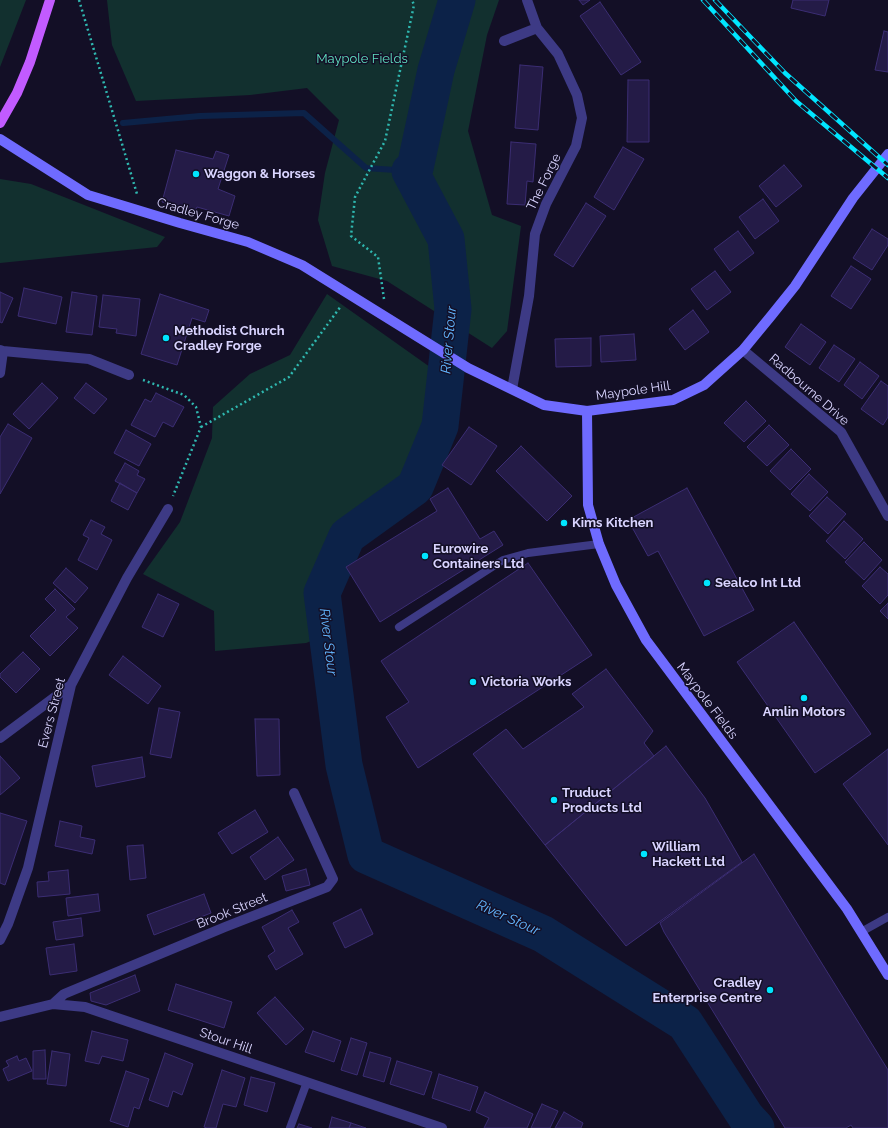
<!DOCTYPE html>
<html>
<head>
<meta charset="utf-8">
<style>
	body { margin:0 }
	canvas { display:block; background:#130f26 }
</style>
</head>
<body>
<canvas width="888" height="1128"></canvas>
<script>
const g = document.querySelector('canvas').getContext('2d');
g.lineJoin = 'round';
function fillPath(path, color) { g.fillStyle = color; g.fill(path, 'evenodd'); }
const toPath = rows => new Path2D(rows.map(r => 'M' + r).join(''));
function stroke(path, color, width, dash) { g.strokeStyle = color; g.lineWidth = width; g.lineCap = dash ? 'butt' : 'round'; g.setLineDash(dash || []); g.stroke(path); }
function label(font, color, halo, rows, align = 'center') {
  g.font = font + ' Raleway,sans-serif'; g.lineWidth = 3; g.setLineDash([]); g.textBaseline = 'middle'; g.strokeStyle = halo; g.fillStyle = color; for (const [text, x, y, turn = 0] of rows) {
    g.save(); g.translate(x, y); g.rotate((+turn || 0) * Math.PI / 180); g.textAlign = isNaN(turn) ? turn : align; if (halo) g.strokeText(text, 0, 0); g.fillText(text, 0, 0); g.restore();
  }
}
fillPath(toPath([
	[0,0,26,0,0,67],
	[107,0,499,0,487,35,468,131,492,215,521,226,507,331,492,348,387,281,332,266,318,220,325,173,339,120,307,88,250,95,136,101,112,45],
	[0,179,31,184,165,237,157,247,0,263],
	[327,294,437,372,445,383,440,426,415,487,347,536,322,593,327,635,306,643,215,651,214,611,143,574,180,522,212,438,213,407,250,374,290,355]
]), '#12302f');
stroke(toPath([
	[123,123,200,116,304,113,366,168,410,171]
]), '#0c2248', 6);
stroke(toPath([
	[457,0,436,70,415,168,410,171,446,239,453,309,440,426,415,487,347,536,322,593,344,765,366,855,543,934,685,1023,746,1117,756,1128]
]), '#0c2248', 37);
const building = toPath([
	[579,0,590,0,583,5,579,0],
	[793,0,829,0,825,16,791,8,793,0],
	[600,2,641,62,621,75,580,16,600,2],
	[884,31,888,32,888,72,875,70,884,31],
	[520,65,543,67,538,130,515,128,520,65],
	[628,80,649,80,649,142,627,142,628,80],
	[511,142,536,144,533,182,527,181,525,205,507,204,511,142],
	[623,147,644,159,614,210,594,197,623,147],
	[176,150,213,159,216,151,229,155,218,189,235,196,229,216,197,207,195,211,162,202,176,150],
	[784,165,802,186,776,207,759,186,784,165],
	[763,199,779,221,755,239,739,217,763,199],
	[586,203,606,216,573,267,554,255,586,203],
	[872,229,888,239,888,245,872,270,853,258,872,229],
	[738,231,754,253,730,271,714,249,738,231],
	[851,266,871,279,851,309,831,296,851,266],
	[715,271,731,292,707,310,691,289,715,271],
	[24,288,62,297,56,324,18,316,24,288],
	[0,292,13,298,2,323,0,322,0,292],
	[72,292,97,296,92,335,66,332,72,292],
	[160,294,209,310,205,322,192,318,177,365,141,354,160,294],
	[103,295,140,299,136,336,116,333,117,329,99,327,103,295],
	[693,310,709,332,685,350,669,329,693,310],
	[801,324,826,342,810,365,785,347,801,324],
	[634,334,636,360,601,362,600,336,634,334],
	[591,338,591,366,556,367,555,339,591,338],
	[834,345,855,359,839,382,819,368,834,345],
	[860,362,879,376,862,399,844,385,860,362],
	[881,381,888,386,888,417,883,425,861,409,881,381],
	[42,383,58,398,29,429,13,414,42,383],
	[86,383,107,399,94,414,74,398,86,383],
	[156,393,184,407,173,427,163,422,155,437,131,425,145,399,151,402,156,393],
	[746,401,766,421,744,442,724,423,746,401],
	[8,424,32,438,0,494,0,437,8,424],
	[769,425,789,445,767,466,747,447,769,425],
	[469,427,497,446,471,485,442,465,469,427],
	[126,430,151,444,139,466,114,453,126,430],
	[521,446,572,496,547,521,496,471,521,446],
	[791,449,811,469,790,490,770,471,791,449],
	[125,463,139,471,137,475,145,479,137,493,115,481,125,463],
	[809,474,828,492,810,511,791,494,809,474],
	[120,483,137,493,128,510,111,501,120,483],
	[448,488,480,539,494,531,503,545,380,622,346,567,437,511,430,499,448,488],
	[687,488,754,610,704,636,658,551,648,556,628,520,687,488],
	[827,497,846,514,828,534,809,516,827,497],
	[91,520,105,527,101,534,112,540,97,570,78,560,89,538,83,535,91,520],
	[844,521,863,539,845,559,826,541,844,521],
	[864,542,882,560,864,580,845,562,864,542],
	[528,563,592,655,418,768,386,717,409,702,381,661,528,563],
	[880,567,888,574,888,595,880,604,862,586,880,567],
	[66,568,88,588,75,603,53,583,66,568],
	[55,589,75,609,66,617,78,628,50,656,30,636,56,610,45,599,55,589],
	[158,594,179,604,163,637,142,627,158,594],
	[888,603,888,619,880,611,888,603],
	[794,622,871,734,815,773,737,662,794,622],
	[23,652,40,669,16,693,0,677,0,674,23,652],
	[123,656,161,686,148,704,109,675,123,656],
	[606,669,653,731,644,743,654,756,545,845,473,754,506,729,523,749,584,707,572,694,606,669],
	[159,708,180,712,171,758,150,754,159,708],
	[255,719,279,719,280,775,257,776,255,719],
	[666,746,705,798,742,862,626,946,545,845,666,746],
	[888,749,888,845,843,784,888,749],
	[0,756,20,778,0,795,0,756],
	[142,757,145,777,96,787,92,766,142,757],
	[255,810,268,832,232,854,218,833,255,810],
	[0,813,27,821,5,885,0,883,0,813],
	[60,821,82,826,80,837,95,840,92,854,55,846,60,821],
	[278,837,294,860,265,880,250,857,278,837],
	[143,845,146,878,130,880,127,846,143,845],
	[754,854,888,1070,888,1128,853,1128,851,1125,846,1128,785,1128,664,932,660,923,754,854],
	[306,869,310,885,286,891,282,876,306,869],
	[68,870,70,894,38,897,37,882,49,881,48,872,68,870],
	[98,894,100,911,68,916,66,898,98,894],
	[204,894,211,913,154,935,147,915,204,894],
	[361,909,373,934,345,948,333,923,361,909],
	[292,910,299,922,288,928,303,954,276,970,268,956,275,951,262,927,292,910],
	[81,918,83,936,56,940,53,922,81,918],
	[74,944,77,971,50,975,46,948,74,944],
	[135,975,140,991,106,1005,91,1001,90,993,135,975],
	[176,984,232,1002,224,1028,168,1010,176,984],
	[275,997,304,1029,286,1045,257,1013,275,997],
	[92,1031,128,1040,123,1061,102,1056,99,1064,85,1061,92,1031],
	[313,1031,341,1041,334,1062,305,1052,313,1031],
	[351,1038,367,1043,357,1075,341,1070,351,1038],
	[45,1050,46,1079,33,1079,33,1051,45,1050],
	[52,1051,70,1054,66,1086,47,1084,52,1051],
	[370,1052,391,1058,384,1082,363,1076,370,1052],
	[165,1053,193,1064,182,1095,173,1091,168,1107,149,1100,165,1053],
	[17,1056,19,1061,26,1058,32,1071,8,1081,3,1069,9,1066,6,1061,17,1056],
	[397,1061,432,1072,424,1095,390,1084,397,1061],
	[222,1070,245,1078,236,1107,223,1104,216,1128,207,1128,204,1127,222,1070],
	[126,1071,149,1079,139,1109,134,1107,128,1127,110,1121,126,1071],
	[439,1074,478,1087,470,1111,432,1098,439,1074],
	[251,1077,275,1083,267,1112,244,1105,251,1077],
	[485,1092,533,1114,527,1128,484,1128,489,1118,476,1112,485,1092],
	[542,1104,558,1111,550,1128,531,1128,542,1104],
	[564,1112,583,1123,581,1128,555,1128,564,1112],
	[332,1117,351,1123,349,1128,329,1128,332,1117],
	[351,1123,366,1128,349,1128,351,1123],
	[299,1124,312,1128,297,1128,299,1124]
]);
fillPath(building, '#241b47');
stroke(building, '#3b2d73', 1);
stroke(toPath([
	[79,0,137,194],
	[384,299,378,257,351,236,355,197,385,141,414,5,412,0],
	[143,380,184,395,196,407,201,427,173,496],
	[201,427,289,377,341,306]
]), '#2fb8b0', 2.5, [2, 3]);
stroke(toPath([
	[399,627,503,560,528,553,599,544],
	[861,932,888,917],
	[290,1128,307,1082]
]), '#3d3a85', 8);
stroke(toPath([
	[504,41,537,28],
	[0,350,3,351,0,373],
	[743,350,841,432,888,516],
	[3,351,89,359,129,375],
	[512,389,529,296,535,234,546,204,576,146,582,118,577,95,558,54,537,28,527,0],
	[0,738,71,685],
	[0,940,8,924,28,868,71,685,127,578,168,509],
	[53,1004,64,994,225,927,327,887,333,879,294,793],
	[0,1017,53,1004,85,1007,442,1128]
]), '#3d3a85', 10);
stroke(toPath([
	[0,139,88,195,180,223,248,242,302,265,468,368,544,405,587,411,673,400,704,385,743,350,771,316,795,286,853,198,888,154],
	[587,411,588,505,599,544,616,585,646,640,847,909,888,975]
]), '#6f6bff', 10);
stroke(toPath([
	[0,123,17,93,30,62,50,0]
]), '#c25bff', 10);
const rail = toPath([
	[703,0,796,101,888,178],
	[715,0,785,73,888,165]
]);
stroke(rail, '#00e5ff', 4.5);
stroke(rail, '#130f26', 3, [9]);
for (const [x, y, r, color] of [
	[196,174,4,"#00e5ff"],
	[166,338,4,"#00e5ff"],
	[564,523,4,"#00e5ff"],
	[425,556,4,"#00e5ff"],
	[707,583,4,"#00e5ff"],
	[473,682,4,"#00e5ff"],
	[804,698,4,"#00e5ff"],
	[554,800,4,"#00e5ff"],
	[644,854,4,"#00e5ff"],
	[770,990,4,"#00e5ff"]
]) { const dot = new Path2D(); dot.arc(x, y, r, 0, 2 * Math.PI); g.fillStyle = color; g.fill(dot); stroke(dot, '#130f26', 1.5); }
label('13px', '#5fe0c0', '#130f26', [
	["Maypole Fields",362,59]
]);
label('bold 13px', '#d9d4ff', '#130f26', [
	["Waggon & Horses",204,174],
	["Methodist Church",174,331],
	["Cradley Forge",174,346],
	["Kims Kitchen",572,523],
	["Eurowire",433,549],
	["Containers Ltd",433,564],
	["Sealco Int Ltd",715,583],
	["Victoria Works",481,682],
	["Amlin Motors",804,712,"center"],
	["Truduct",562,793],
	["Products Ltd",562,808],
	["William",652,847],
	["Hackett Ltd",652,862],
	["Cradley",762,983,"right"],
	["Enterprise Centre",762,998,"right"]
], 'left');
label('13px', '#d9d4ff', '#130f26', [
	["The Forge",544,182,-64],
	["Cradley Forge",198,214,16],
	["Radbourne Drive",809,390,41],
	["Maypole Hill",633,391,-8],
	["Maypole Fields",707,701,53],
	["Evers Street",52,713,-75],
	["Brook Street",232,911,-22],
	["Stour Hill",226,1041,19]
]);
label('italic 14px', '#62b6ff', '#130f26', [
	["River Stour",449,340,-85],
	["River Stour",328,642,83],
	["River Stour",508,918,24]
]);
</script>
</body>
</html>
